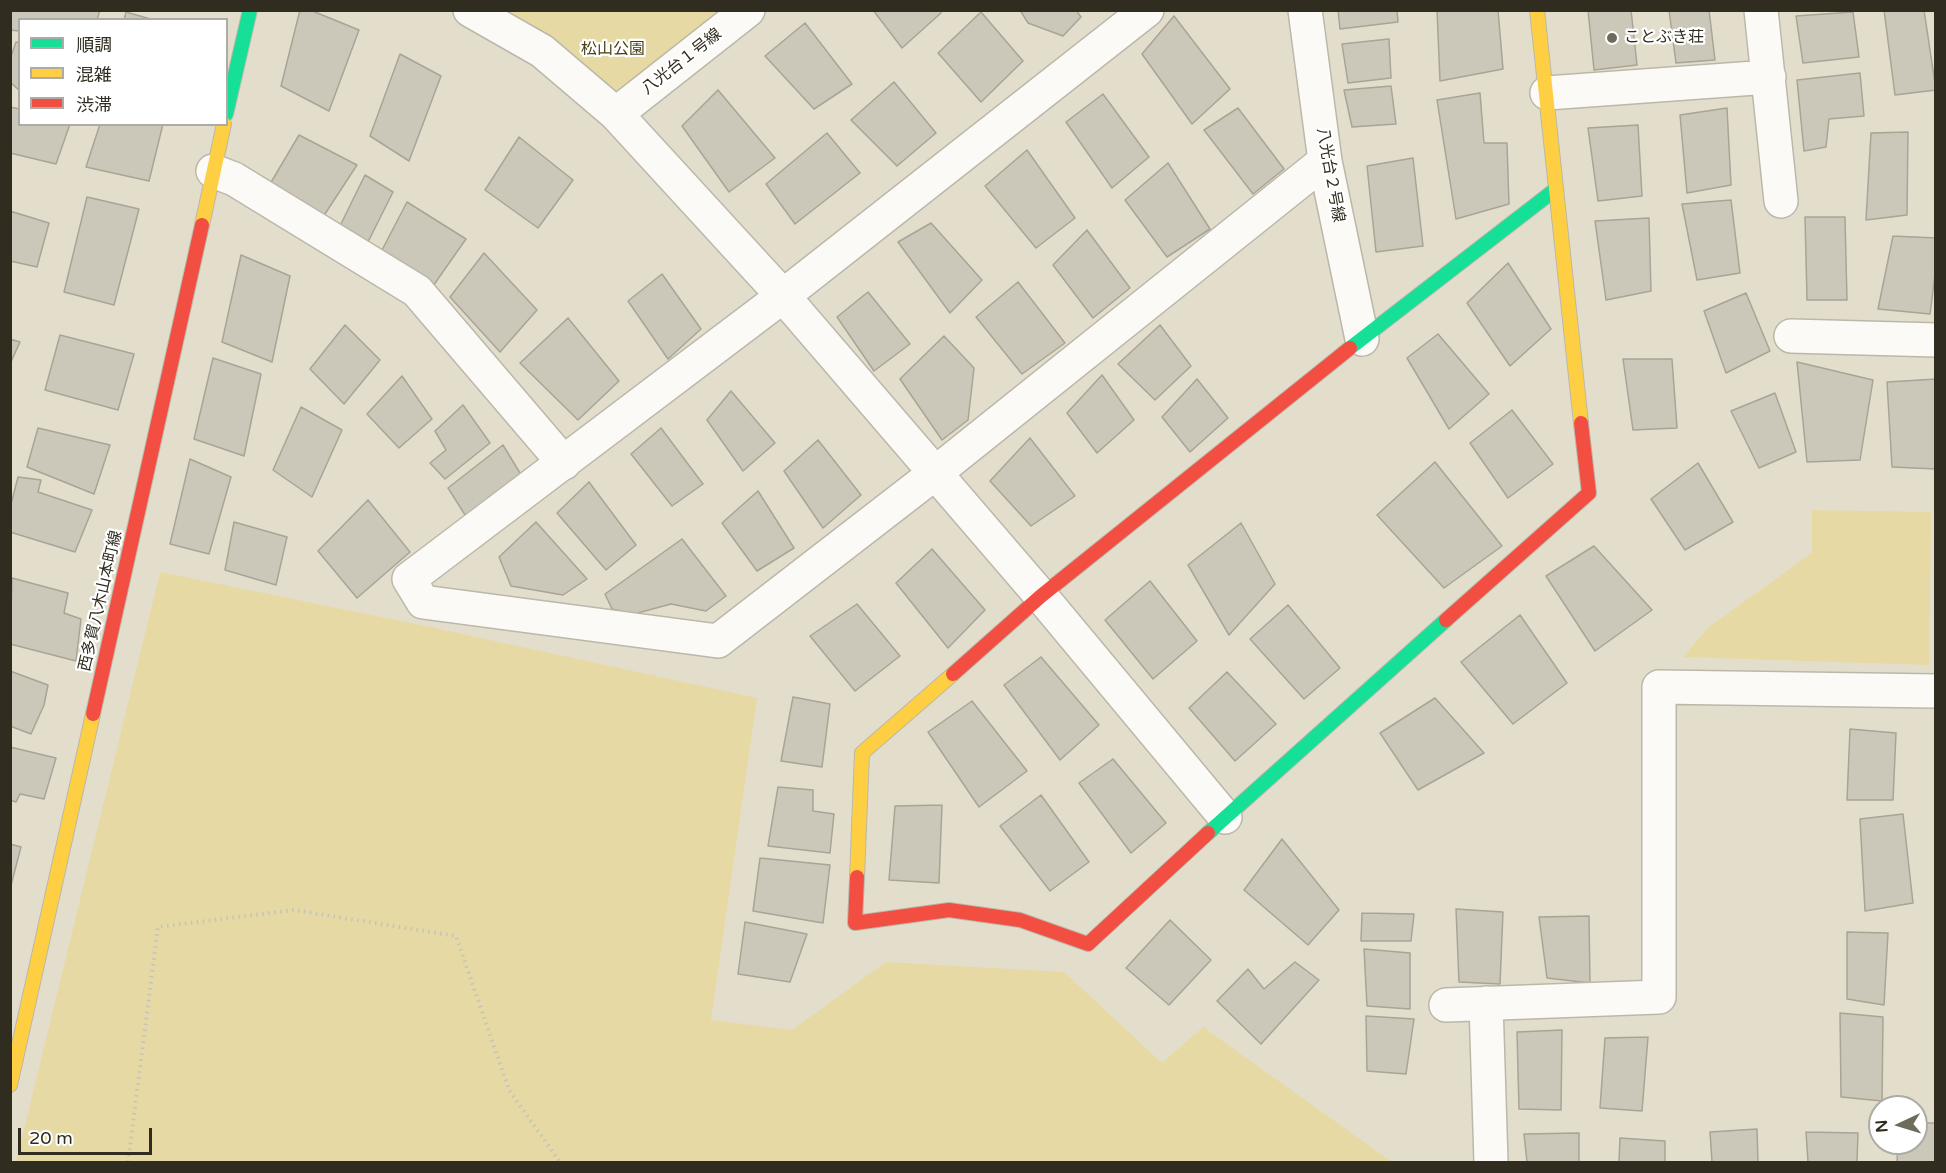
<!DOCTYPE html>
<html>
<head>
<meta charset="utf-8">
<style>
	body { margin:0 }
	#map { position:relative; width:1946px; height:1173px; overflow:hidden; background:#e3decc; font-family:"Varela Round","Noto Sans JP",sans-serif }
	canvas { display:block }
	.frame { position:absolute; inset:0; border:12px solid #302d20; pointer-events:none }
	.legend { position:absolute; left:18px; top:18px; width:210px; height:108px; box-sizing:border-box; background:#fff; border:2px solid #acaba6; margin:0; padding:8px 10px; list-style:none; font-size:18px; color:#302d20 }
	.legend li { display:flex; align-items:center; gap:12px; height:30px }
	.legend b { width:30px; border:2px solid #acaba6 }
	.north { position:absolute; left:1868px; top:1095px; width:60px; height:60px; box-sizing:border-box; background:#fff; border:2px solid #acaba6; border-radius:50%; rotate:266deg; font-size:16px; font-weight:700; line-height:24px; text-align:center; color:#302d20 }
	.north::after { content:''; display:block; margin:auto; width:21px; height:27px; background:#6f6b5c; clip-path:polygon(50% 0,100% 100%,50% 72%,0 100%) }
	.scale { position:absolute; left:18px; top:1128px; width:134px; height:27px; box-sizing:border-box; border:3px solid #302d20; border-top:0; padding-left:8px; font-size:18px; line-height:21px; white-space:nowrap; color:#302d20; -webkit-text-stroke:4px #fff; paint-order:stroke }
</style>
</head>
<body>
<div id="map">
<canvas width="1946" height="1173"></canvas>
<div class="frame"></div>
<ul class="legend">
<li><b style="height:8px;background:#16e098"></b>順調</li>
<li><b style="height:8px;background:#ffcf43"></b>混雑</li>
<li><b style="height:8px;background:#f24e42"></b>渋滞</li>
</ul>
<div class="north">N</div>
<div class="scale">20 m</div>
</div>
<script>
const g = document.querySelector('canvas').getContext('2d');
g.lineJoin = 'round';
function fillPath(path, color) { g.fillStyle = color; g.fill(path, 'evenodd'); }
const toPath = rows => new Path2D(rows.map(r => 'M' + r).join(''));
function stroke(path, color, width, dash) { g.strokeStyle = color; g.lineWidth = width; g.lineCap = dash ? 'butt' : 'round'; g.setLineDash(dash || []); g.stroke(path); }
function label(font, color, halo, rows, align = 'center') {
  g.font = font + ' "Varela Round","Noto Sans JP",sans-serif'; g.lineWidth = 4.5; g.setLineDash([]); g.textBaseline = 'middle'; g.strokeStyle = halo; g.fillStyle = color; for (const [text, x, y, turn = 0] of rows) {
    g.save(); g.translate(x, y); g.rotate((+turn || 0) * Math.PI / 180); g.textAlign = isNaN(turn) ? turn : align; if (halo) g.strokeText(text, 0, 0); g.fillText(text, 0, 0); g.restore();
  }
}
fillPath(toPath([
	[491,11,732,11,615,102],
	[1812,510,1931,512,1929,665,1683,657,1709,627,1812,553],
	[160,572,421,625,757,698,711,1020,792,1030,886,962,1064,972,1162,1063,1203,1027,1392,1162,16,1162]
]), '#e6d9a3');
const building = toPath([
	[10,10,100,10,97,20,20,20,20,31,10,30,10,10],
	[300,10,310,10,359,30,329,111,281,86,300,10],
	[873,10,940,10,941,13,902,48,873,10],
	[1020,10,1076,10,1081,17,1063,36,1028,23,1020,10],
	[1338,10,1397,10,1398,22,1340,29,1338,10],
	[1437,10,1498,10,1503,69,1440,81,1437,10],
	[1588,10,1631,10,1637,65,1594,70,1588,10],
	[1669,10,1709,10,1715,60,1676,63,1669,10],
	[1884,10,1924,10,1936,90,1895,95,1884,10],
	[126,12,154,20,124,20,126,12],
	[981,12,1023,61,981,102,938,53,981,12],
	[1853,12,1859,57,1803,63,1796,16,1853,12],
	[1174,16,1230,89,1192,124,1142,54,1174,16],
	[805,23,852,84,814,109,765,56,805,23],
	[1389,39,1391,78,1348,83,1342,44,1389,39],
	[16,42,20,43,20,91,10,82,10,59,16,42],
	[400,54,441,76,409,161,370,136,400,54],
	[1860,73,1864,116,1829,119,1826,147,1804,151,1797,80,1860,73],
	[894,82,936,133,897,166,851,120,894,82],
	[1391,86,1396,124,1352,127,1344,90,1391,86],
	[718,90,775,158,729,192,682,126,718,90],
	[1480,93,1484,143,1507,143,1509,204,1456,219,1437,100,1480,93],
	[1103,94,1149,157,1112,188,1066,122,1103,94],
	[10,107,20,109,20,124,70,124,56,164,10,153,10,107],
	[1238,108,1284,169,1253,194,1204,130,1238,108],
	[1727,108,1731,185,1687,193,1680,115,1727,108],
	[100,124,163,124,149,181,86,167,100,124],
	[1638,125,1642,196,1598,201,1588,128,1638,125],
	[1908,132,1907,215,1866,220,1871,133,1908,132],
	[827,133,860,173,795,224,766,184,827,133],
	[299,135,357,165,323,217,270,184,299,135],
	[519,137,573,180,538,228,485,190,519,137],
	[1027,150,1075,218,1036,248,985,186,1027,150],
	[1413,158,1423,246,1376,252,1367,166,1413,158],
	[1168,163,1210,229,1167,257,1125,200,1168,163],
	[365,175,393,192,366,246,338,230,365,175],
	[87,197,139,209,114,305,64,292,87,197],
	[1731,200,1740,273,1697,280,1682,204,1731,200],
	[407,202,466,239,433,286,381,252,407,202],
	[10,211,49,223,37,267,10,261,10,211],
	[1805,217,1845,217,1847,300,1807,300,1805,217],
	[1649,218,1651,291,1606,300,1595,221,1649,218],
	[931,223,982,280,950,313,898,242,931,223],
	[1087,230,1130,288,1093,318,1053,265,1087,230],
	[1893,236,1936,238,1936,267,1930,314,1878,309,1893,236],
	[484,253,537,310,500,352,450,297,484,253],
	[241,255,290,276,272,362,222,342,241,255],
	[1508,263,1551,329,1510,366,1467,303,1508,263],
	[662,274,701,329,668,359,628,301,662,274],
	[1018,282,1065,343,1022,374,976,317,1018,282],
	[868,292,910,344,874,371,837,317,868,292],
	[1746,293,1770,351,1726,373,1704,311,1746,293],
	[568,318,619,381,578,420,520,363,568,318],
	[345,325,380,360,344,404,310,369,345,325],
	[1160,325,1191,366,1155,400,1118,364,1160,325],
	[1438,334,1489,394,1449,429,1407,358,1438,334],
	[60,335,134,354,118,410,45,390,60,335],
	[944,336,974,368,968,420,942,440,900,379,944,336],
	[10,339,20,342,10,364,10,339],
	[213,358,261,374,244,456,194,439,213,358],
	[1623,359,1672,359,1677,428,1633,430,1623,359],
	[1797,362,1873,380,1860,460,1807,462,1797,362],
	[1102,375,1134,420,1097,453,1067,413,1102,375],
	[402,376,432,419,399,448,367,414,402,376],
	[1197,379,1228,418,1190,452,1162,417,1197,379],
	[1936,379,1936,469,1892,467,1887,382,1936,379],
	[731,391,775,443,743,471,707,420,731,391],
	[1775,393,1796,452,1759,468,1731,411,1775,393],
	[463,405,490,443,445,479,430,463,446,450,435,431,463,405],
	[301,407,342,430,312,497,273,470,301,407],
	[1512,410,1553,464,1508,498,1470,443,1512,410],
	[38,428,110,445,94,494,27,467,38,428],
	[661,428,703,484,672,506,631,454,661,428],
	[1030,438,1075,496,1031,526,990,481,1030,438],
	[818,440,861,495,823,528,784,471,818,440],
	[503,445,523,478,467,518,448,488,503,445],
	[190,459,231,477,209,554,170,544,190,459],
	[1435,462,1502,546,1444,588,1377,515,1435,462],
	[1698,463,1733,522,1685,550,1651,499,1698,463],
	[18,477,41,480,38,492,92,510,75,552,10,532,10,508,18,477],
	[589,482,636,545,606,570,557,513,589,482],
	[758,491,794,548,757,571,722,523,758,491],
	[368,500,410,552,357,598,318,551,368,500],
	[234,522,287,537,276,585,225,570,234,522],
	[536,522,587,579,563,595,511,586,499,557,536,522],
	[1241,523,1275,584,1229,635,1188,565,1241,523],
	[682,539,726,596,706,611,671,604,634,614,612,609,605,594,682,539],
	[1594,546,1652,610,1595,651,1546,576,1594,546],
	[932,549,985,610,948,648,896,583,932,549],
	[12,578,68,593,64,613,81,619,76,661,10,644,12,578],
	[1150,581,1197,641,1153,679,1105,620,1150,581],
	[857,604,900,656,855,691,810,636,857,604],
	[1288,605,1340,668,1304,699,1250,639,1288,605],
	[1520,615,1567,683,1513,724,1461,662,1520,615],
	[1041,657,1099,725,1060,760,1004,685,1041,657],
	[10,671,48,685,44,705,31,734,10,726,10,671],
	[1227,672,1276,724,1235,761,1189,708,1227,672],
	[793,697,830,704,822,767,781,761,793,697],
	[1435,698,1484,753,1418,790,1380,733,1435,698],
	[972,701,1027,771,979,807,928,732,972,701],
	[1850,729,1896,733,1893,800,1847,800,1850,729],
	[10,747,56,758,44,799,20,794,16,802,10,800,10,747],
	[1113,759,1166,823,1131,853,1079,783,1113,759],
	[778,787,813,790,813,811,834,814,830,853,768,846,778,787],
	[1041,795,1089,862,1050,891,1000,826,1041,795],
	[942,805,939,883,889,880,895,806,942,805],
	[1903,814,1913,903,1865,911,1860,819,1903,814],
	[1282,839,1339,910,1308,945,1244,890,1282,839],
	[10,844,21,847,10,889,10,844],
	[760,858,830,865,823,923,753,911,760,858],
	[1456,909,1503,912,1500,984,1459,982,1456,909],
	[1362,913,1414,914,1411,941,1361,941,1362,913],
	[1589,916,1590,983,1547,978,1539,917,1589,916],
	[1170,920,1211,960,1169,1005,1126,968,1170,920],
	[745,922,807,934,790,982,738,974,745,922],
	[1847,932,1888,933,1884,1005,1847,999,1847,932],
	[1364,949,1410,953,1410,1009,1367,1006,1364,949],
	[1295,962,1319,980,1261,1044,1217,1001,1248,969,1264,989,1295,962],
	[1840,1013,1883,1017,1882,1101,1841,1097,1840,1013],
	[1366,1016,1414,1019,1406,1074,1367,1071,1366,1016],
	[1562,1030,1561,1110,1519,1109,1517,1032,1562,1030],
	[1648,1037,1642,1111,1600,1108,1605,1038,1648,1037],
	[1916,1123,1936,1123,1936,1162,1897,1162,1898,1143,1916,1143,1916,1123],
	[1757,1129,1758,1162,1712,1162,1710,1132,1757,1129],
	[1806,1132,1858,1133,1857,1162,1808,1162,1806,1132],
	[1579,1133,1579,1162,1527,1162,1524,1134,1579,1133],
	[1620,1138,1665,1141,1665,1162,1619,1162,1620,1138]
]);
fillPath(building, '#cbc7b9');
stroke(building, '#a8a496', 1.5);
const street = toPath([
	[470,10,542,51,616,114,783,296,1041,596,1225,817],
	[1147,10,783,296,409,579,423,602,718,641,934,474,1325,161],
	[1305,10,1325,161,1362,339],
	[1761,10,1781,201],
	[1547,93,1769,77],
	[616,114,748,10],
	[213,171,234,179,417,291,564,463],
	[1791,336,1936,340],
	[1486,1003,1491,1162],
	[1446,1005,1659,997,1659,687,1936,691]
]);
const fast = toPath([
	[226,114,250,10],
	[1350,348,1556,189],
	[1208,833,1446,620]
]);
const slow = toPath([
	[1537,10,1581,423],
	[202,225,224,124],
	[857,877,862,753,953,674],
	[10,1085,93,714]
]);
const jam = toPath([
	[1446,620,1589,493,1581,423],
	[953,674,1041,596,1350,348],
	[93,714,202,225],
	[857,877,855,923,949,910,1020,920,1088,944,1208,833]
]);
stroke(street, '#bbb8aa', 36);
stroke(fast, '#bbb8aa', 16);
stroke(slow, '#bbb8aa', 16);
stroke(jam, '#bbb8aa', 16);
stroke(toPath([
	[128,1162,158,927,294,910,456,936,509,1090,560,1162]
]), '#c5c3be', 4, [1.5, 4.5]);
stroke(street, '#fbfaf7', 33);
stroke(fast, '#16e098', 14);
stroke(slow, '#ffcf43', 14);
stroke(jam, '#f24e42', 14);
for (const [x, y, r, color] of [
	[1612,38,6,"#6f6b5c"]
]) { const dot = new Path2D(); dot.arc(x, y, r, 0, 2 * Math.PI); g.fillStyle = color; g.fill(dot); stroke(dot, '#fff', 2); }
label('16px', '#302d20', '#fff', [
	["ことぶき荘",1624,38]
], 'left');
label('16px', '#494017', '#fff', [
	["松山公園",613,50]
]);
label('16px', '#302d20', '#fff', [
	["八光台１号線",682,62,-38],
	["八光台２号線",1330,175,80],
	["西多賀八木山本町線",101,601,-77]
]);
</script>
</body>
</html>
